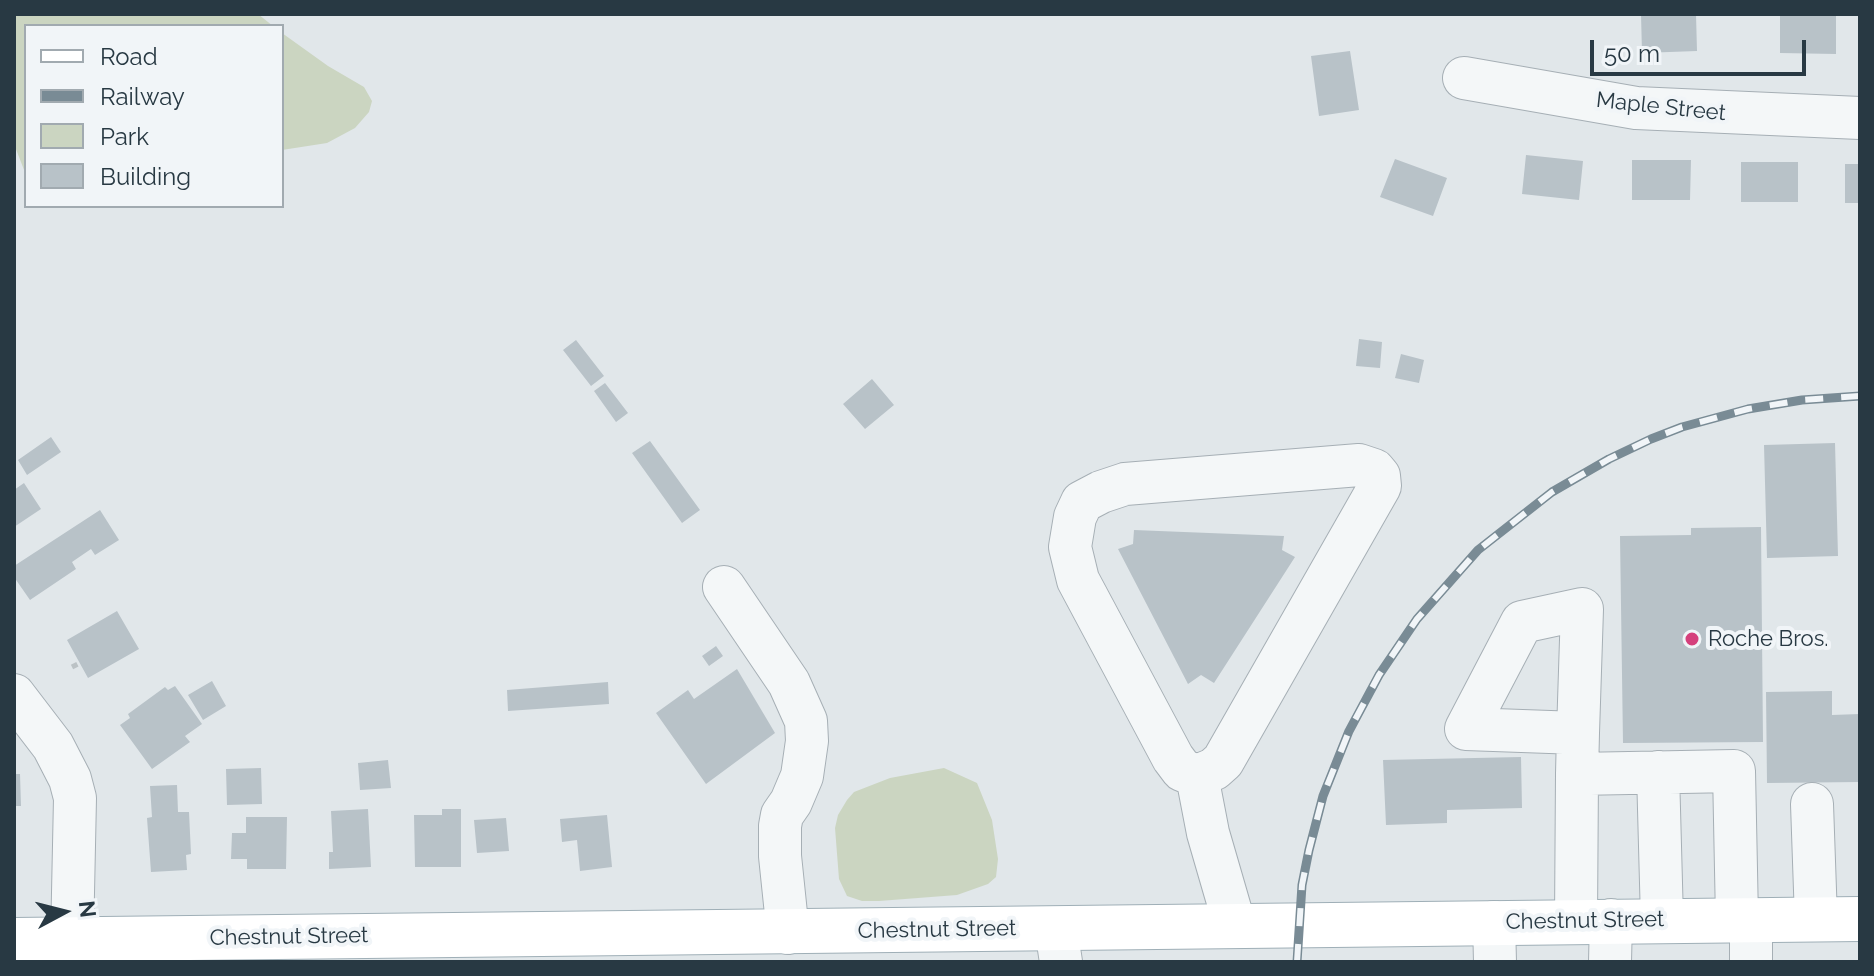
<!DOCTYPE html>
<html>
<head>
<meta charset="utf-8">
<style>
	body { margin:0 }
	#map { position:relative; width:1874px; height:976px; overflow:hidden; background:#e1e7ea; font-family:Raleway,sans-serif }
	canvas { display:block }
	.frame { position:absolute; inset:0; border:16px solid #283943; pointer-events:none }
	.legend { position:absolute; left:24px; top:24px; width:260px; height:184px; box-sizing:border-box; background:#f1f5f8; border:2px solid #a1aab0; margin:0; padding:10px 14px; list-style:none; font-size:24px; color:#283943 }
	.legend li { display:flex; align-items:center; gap:16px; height:40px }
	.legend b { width:40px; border:2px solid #a1aab0 }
	.north { position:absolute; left:24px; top:872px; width:80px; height:80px; -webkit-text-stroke:6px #f1f5f8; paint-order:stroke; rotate:83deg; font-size:22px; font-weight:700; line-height:32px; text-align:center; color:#283943 }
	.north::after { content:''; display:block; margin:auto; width:28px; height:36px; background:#283943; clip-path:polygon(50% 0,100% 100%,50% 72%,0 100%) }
	.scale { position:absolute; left:1590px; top:40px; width:216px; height:36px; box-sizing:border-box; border:4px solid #283943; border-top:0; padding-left:10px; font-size:24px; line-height:28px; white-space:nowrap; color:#283943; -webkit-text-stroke:6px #f1f5f8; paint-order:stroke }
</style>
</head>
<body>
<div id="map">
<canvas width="1874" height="976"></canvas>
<div class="frame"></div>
<ul class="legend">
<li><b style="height:10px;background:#fff"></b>Road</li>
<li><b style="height:10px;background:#798b95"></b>Railway</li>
<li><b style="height:22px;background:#cbd5c1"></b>Park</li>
<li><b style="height:22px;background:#b8c2c8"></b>Building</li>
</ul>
<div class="north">N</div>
<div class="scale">50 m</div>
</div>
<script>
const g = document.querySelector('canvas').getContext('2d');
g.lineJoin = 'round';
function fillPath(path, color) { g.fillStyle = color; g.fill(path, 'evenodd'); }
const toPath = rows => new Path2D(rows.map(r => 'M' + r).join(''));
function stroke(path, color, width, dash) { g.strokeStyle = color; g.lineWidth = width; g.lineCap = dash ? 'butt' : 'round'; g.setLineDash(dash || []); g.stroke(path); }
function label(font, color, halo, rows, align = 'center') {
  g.font = font + ' Raleway,sans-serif'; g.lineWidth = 8; g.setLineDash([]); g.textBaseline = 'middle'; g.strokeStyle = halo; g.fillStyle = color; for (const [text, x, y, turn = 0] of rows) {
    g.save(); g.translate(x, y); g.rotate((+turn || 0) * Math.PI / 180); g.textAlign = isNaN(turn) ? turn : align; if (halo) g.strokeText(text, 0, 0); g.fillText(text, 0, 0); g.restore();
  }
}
fillPath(toPath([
	[14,14,258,14,273,26,26,26,26,175,14,144],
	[282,33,328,66,364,87,372,101,369,112,355,128,327,143,282,150],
	[944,768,977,783,992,820,998,859,996,877,988,884,957,895,879,901,862,901,847,896,839,879,835,828,838,815,847,800,854,792,890,778]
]), '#cbd5c1');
fillPath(toPath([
	[1641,14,1696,14,1697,51,1642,53],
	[1780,14,1836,14,1836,54,1780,53],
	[1350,51,1359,110,1319,116,1311,56],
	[1526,155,1583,161,1579,200,1522,194],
	[1395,159,1447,178,1433,216,1380,197],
	[1632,160,1691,160,1690,200,1632,200],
	[1741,162,1798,162,1798,202,1741,202],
	[1845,164,1860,164,1860,203,1845,203],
	[1359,339,1382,342,1380,368,1356,366],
	[576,340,604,376,591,386,563,350],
	[1401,354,1424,360,1419,383,1395,378],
	[872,379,894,405,865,429,843,404],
	[605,383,628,413,616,422,594,391],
	[51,437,61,452,27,475,18,460],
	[650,441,700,510,682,523,632,453],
	[1835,443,1838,556,1767,558,1764,445],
	[24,483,41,509,14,527,14,490],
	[100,510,119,540,95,555,91,549,72,562,76,569,30,600,14,577,14,566],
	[1761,527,1763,742,1623,743,1620,536,1691,535,1691,528],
	[1134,530,1284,536,1282,550,1295,557,1214,683,1201,675,1188,684,1118,549,1133,544],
	[117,611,139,649,88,678,67,640],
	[716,646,723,656,709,666,702,656],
	[737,669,775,733,706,784,656,713,688,690,694,699],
	[212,681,226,706,203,720,188,695],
	[608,682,609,704,508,711,507,690],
	[175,686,202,724,185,736,190,742,152,769,120,725,130,718,128,714,165,687,168,690],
	[1832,691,1832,715,1860,714,1860,782,1767,783,1766,692],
	[1521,757,1522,808,1447,810,1447,823,1386,825,1383,760],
	[388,760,391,788,360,790,358,763],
	[261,768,262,804,227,805,226,769],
	[14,774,20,774,21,806,14,806],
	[177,785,178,812,189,812,191,854,186,855,187,870,151,872,147,818,152,817,150,786],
	[368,809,371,867,329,869,329,852,333,852,331,811],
	[442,809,461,809,461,867,415,867,414,815,442,815],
	[607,815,612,867,580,871,577,840,562,842,560,819],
	[246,817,287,817,286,869,247,869,247,859,231,859,232,833,246,833],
	[506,818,509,851,477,853,474,820]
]), '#b8c2c8');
const minor = toPath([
	[1464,78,1636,108,1860,118],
	[724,587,789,683,806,721,807,741,802,776,791,802,782,815,780,826,780,856,788,933],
	[14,695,53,746,70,779,75,798,72,940],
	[1658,772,1662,920],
	[1577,774,1734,771,1737,919],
	[1197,776,1214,769,1223,761,1380,486,1379,476,1374,470,1359,465,1125,484,1101,492,1082,502,1075,517,1070,547,1078,580,1173,758,1182,770,1197,776,1208,833,1235,926],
	[1812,804,1816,919],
	[1751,919,1751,962],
	[1576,921,1577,774,1578,733,1582,609,1522,622,1466,729,1578,733],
	[1494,922,1495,962],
	[1056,929,1061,962],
	[1610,962,1611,920]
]);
const major = toPath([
	[14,940,1860,919]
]);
stroke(minor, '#a6afb5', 44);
stroke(major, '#9fafb7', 46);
stroke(toPath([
	[72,667,80,663]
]), '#bbc2c5', 5, [6, 6]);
stroke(minor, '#f4f7f8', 42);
stroke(major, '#fff', 44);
const rail = toPath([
	[1297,962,1302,885,1309,850,1323,796,1349,731,1379,675,1417,619,1478,550,1552,492,1609,459,1651,439,1682,427,1748,409,1802,400,1860,396]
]);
stroke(rail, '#798b95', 9);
stroke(rail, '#f1f5f8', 6, [18]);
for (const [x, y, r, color] of [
	[1692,639,8,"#d5407c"]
]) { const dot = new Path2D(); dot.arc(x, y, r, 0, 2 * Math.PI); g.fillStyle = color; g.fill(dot); stroke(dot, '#f1f5f8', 3); }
label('22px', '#283943', '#f1f5f8', [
	["Maple Street",1661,107,6],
	["Chestnut Street",1585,921,-1],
	["Chestnut Street",937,930,-1],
	["Chestnut Street",289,937,-1]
]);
label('22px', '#283943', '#f1f5f8', [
	["Roche Bros.",1708,639]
], 'left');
</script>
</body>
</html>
